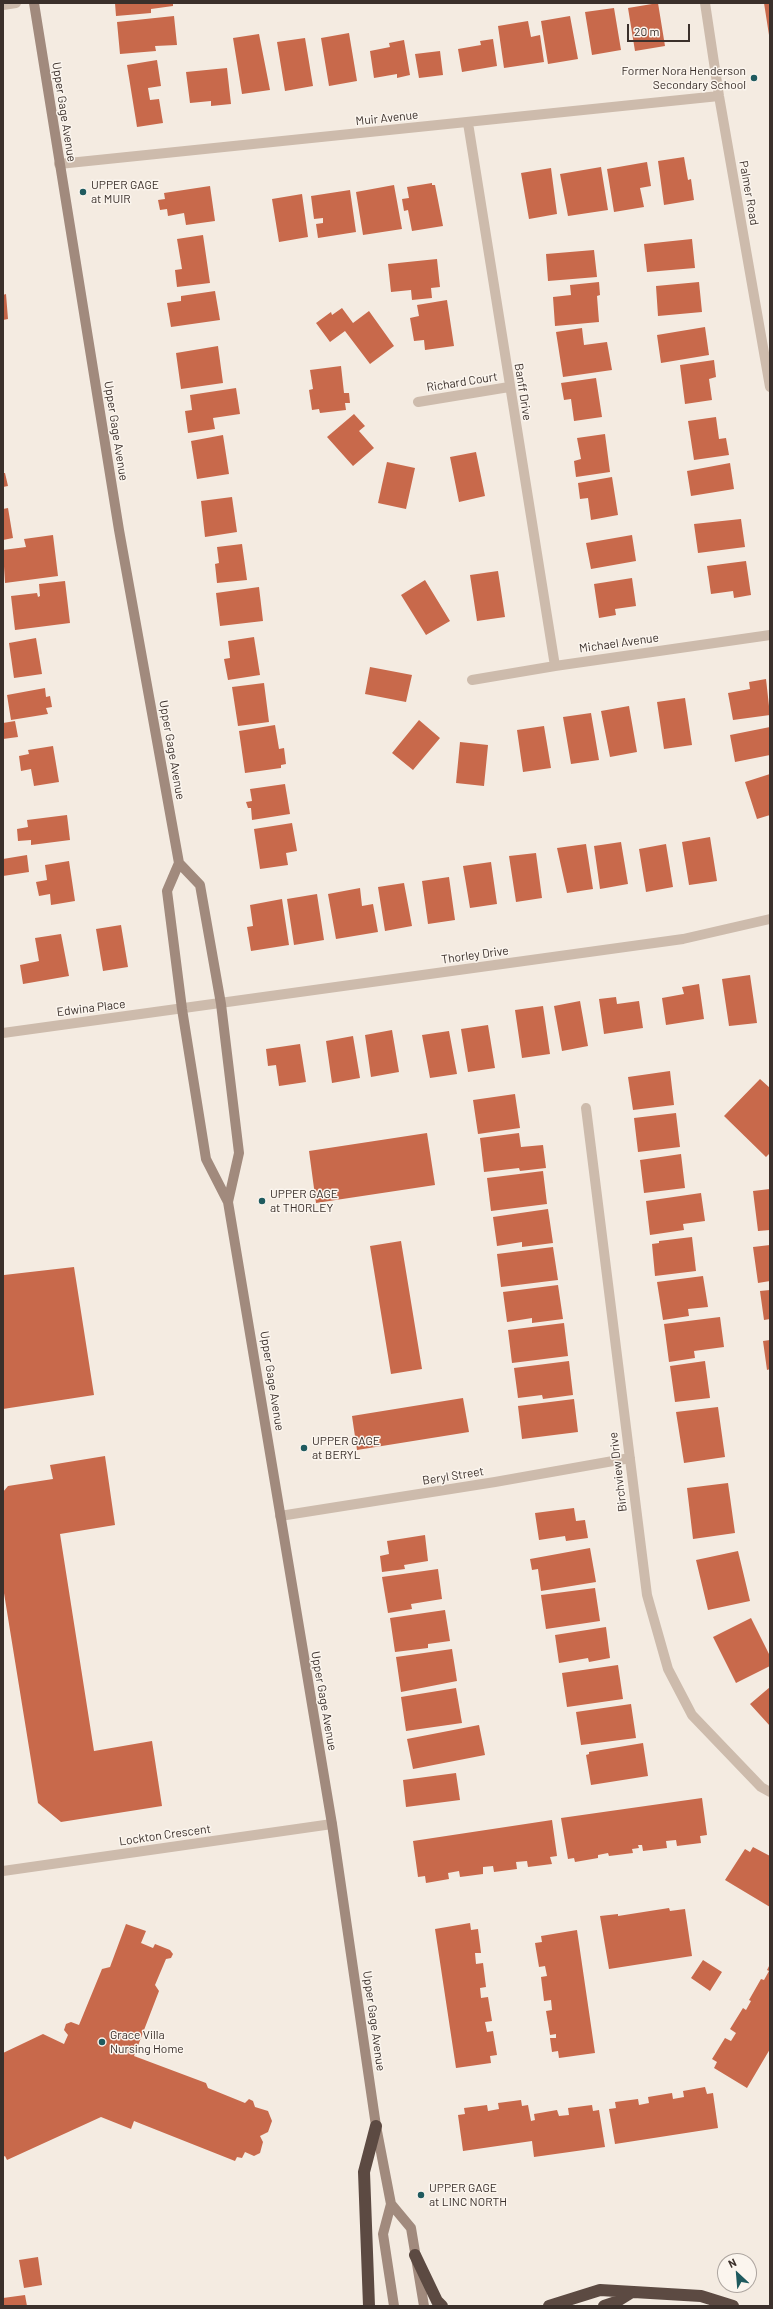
<!DOCTYPE html>
<html>
<head>
<meta charset="utf-8">
<style>
	body { margin:0 }
	#map { position:relative; width:773px; height:2309px; overflow:hidden; background:#f4ebe1; font-family:Barlow,sans-serif }
	canvas { display:block }
	.frame { position:absolute; inset:0; border:4px solid #3b302b; pointer-events:none }
	.north { position:absolute; left:717px; top:2253px; width:40px; height:40px; box-sizing:border-box; background:#fbf5ee; border:1px solid #aea6a0; border-radius:50%; rotate:334deg; font-size:11px; font-weight:700; line-height:16px; text-align:center; color:#3b302b }
	.north::after { content:''; display:block; margin:auto; width:14px; height:18px; background:#1f5a5e; clip-path:polygon(50% 0,100% 100%,50% 72%,0 100%) }
	.scale { position:absolute; left:627px; top:24px; width:63px; height:18px; box-sizing:border-box; border:2px solid #3b302b; border-top:0; padding-left:5px; font-size:12px; line-height:14px; white-space:nowrap; color:#3b302b; -webkit-text-stroke:3px #fbf5ee; paint-order:stroke }
</style>
</head>
<body>
<div id="map">
<canvas width="773" height="2309"></canvas>
<div class="frame"></div>
<div class="north">N</div>
<div class="scale">20 m</div>
</div>
<script>
const g = document.querySelector('canvas').getContext('2d');
g.lineJoin = 'round';
function fillPath(path, color) { g.fillStyle = color; g.fill(path, 'evenodd'); }
const toPath = rows => new Path2D(rows.map(r => 'M' + r).join(''));
function stroke(path, color, width, dash) { g.strokeStyle = color; g.lineWidth = width; g.lineCap = dash ? 'butt' : 'round'; g.setLineDash(dash || []); g.stroke(path); }
function label(font, color, halo, rows, align = 'center') {
  g.font = font + ' Barlow,sans-serif'; g.lineWidth = 3; g.setLineDash([]); g.textBaseline = 'middle'; g.strokeStyle = halo; g.fillStyle = color; for (const [text, x, y, turn = 0] of rows) {
    g.save(); g.translate(x, y); g.rotate((+turn || 0) * Math.PI / 180); g.textAlign = isNaN(turn) ? turn : align; if (halo) g.strokeText(text, 0, 0); g.fillText(text, 0, 0); g.restore();
  }
}
fillPath(toPath([
	[115,3,173,3,173,6,151,9,151,13,116,16],
	[658,3,665,46,635,51,628,8],
	[764,3,770,3,770,35,769,35],
	[614,8,621,50,592,55,585,12],
	[174,16,177,45,155,46,156,51,120,54,117,22],
	[570,16,578,59,548,64,541,21],
	[528,21,531,37,540,35,544,62,504,68,498,26],
	[349,33,357,81,329,86,321,38],
	[259,34,270,90,242,94,233,38],
	[305,38,313,86,285,91,277,42],
	[493,39,497,66,462,72,458,49,481,45,480,41],
	[404,40,410,75,397,78,397,74,374,78,370,51,390,47,389,43],
	[440,51,443,75,419,78,415,54],
	[157,60,161,86,148,88,150,100,159,99,163,123,137,127,127,65],
	[227,68,231,104,211,106,211,101,190,103,186,72],
	[684,157,688,180,691,179,694,200,664,205,658,161],
	[647,162,651,186,640,188,644,207,614,212,607,169],
	[601,167,608,210,568,216,560,174],
	[551,168,557,214,529,219,521,173],
	[432,183,432,185,435,185,443,226,412,231,408,210,404,211,402,199,409,198,407,187],
	[394,185,402,229,363,235,356,192],
	[210,186,215,221,186,225,184,213,168,216,167,209,160,210,158,200,165,199,164,193],
	[350,190,356,232,318,238,316,224,323,223,323,218,314,219,311,196],
	[302,194,308,237,279,242,272,199],
	[203,235,210,283,177,287,175,270,182,269,177,239],
	[692,239,695,268,647,272,644,244],
	[594,250,597,277,548,281,546,254],
	[437,259,440,287,431,288,432,298,412,300,411,290,391,292,388,264],
	[599,282,600,295,597,296,599,322,555,326,553,297,571,295,570,285],
	[699,282,702,312,658,316,656,286],
	[215,291,220,320,171,327,167,303,181,301,181,296],
	[6,294,8,319,3,320,3,295],
	[447,300,454,346,425,350,424,340,414,341,410,318,419,316,417,305],
	[342,308,353,323,369,311,394,346,370,364,345,331,330,342,316,323,331,312,332,315],
	[705,327,709,355,661,363,657,335],
	[582,328,584,345,607,342,612,370,563,377,556,332],
	[218,346,223,383,181,389,176,353],
	[714,360,716,377,709,379,712,400,685,404,680,365],
	[341,366,344,393,349,393,350,403,345,403,346,410,320,413,319,409,312,410,309,390,313,389,310,370],
	[596,378,602,417,574,421,571,399,564,400,561,383],
	[236,388,240,414,213,418,215,429,188,433,185,411,192,410,190,395],
	[354,414,365,426,359,431,374,448,353,466,327,437],
	[716,417,719,439,726,438,729,455,694,460,688,421],
	[605,434,610,472,576,477,574,461,581,459,577,438],
	[223,435,229,474,197,479,191,441],
	[476,452,485,496,459,502,450,457],
	[387,462,415,468,406,509,378,503],
	[730,463,734,489,691,496,687,471],
	[3,473,5,473,8,486,3,487],
	[612,477,618,515,591,520,588,498,580,499,578,483],
	[232,497,237,532,205,537,201,501],
	[8,508,13,538,3,540,3,509],
	[741,519,745,547,698,553,694,524],
	[53,535,58,576,5,583,3,550,26,547,24,539],
	[632,535,636,561,591,569,586,543],
	[242,544,247,580,217,583,215,564,219,563,217,547],
	[746,561,751,595,734,598,733,591,711,594,707,566],
	[498,571,505,617,477,621,470,575],
	[632,578,636,606,615,609,616,615,599,618,594,584],
	[425,580,450,621,426,635,401,595],
	[65,581,70,623,15,630,11,596,37,593,38,597,40,596,39,584],
	[259,587,263,621,220,626,216,593],
	[254,637,260,675,228,680,224,659,230,658,228,641],
	[36,638,42,674,14,678,9,643],
	[370,667,412,675,406,702,365,694],
	[766,679,770,715,733,720,728,693,750,689,749,682],
	[264,683,269,722,238,726,232,687],
	[45,688,46,697,50,696,52,707,46,708,48,714,11,720,7,695],
	[685,698,692,745,664,749,657,702],
	[629,706,637,752,610,757,601,711],
	[591,713,599,760,571,764,563,717],
	[419,720,440,738,413,770,392,753],
	[15,721,18,737,3,739,3,723],
	[275,725,279,749,284,748,286,764,281,765,281,768,245,773,239,731],
	[544,726,551,768,523,772,517,730],
	[770,727,770,755,735,762,730,735],
	[460,742,488,745,484,786,456,783],
	[53,746,59,782,34,786,31,769,21,771,19,756,29,754,28,750],
	[770,774,770,815,757,819,745,782],
	[285,784,290,814,252,820,251,808,248,808,246,802,252,801,250,789],
	[67,815,70,840,31,845,31,840,18,841,17,829,28,827,27,820],
	[292,823,297,851,286,853,288,865,260,869,254,829],
	[710,837,717,881,689,885,682,842],
	[621,842,628,884,600,889,594,846],
	[586,844,593,889,567,893,557,848],
	[666,844,673,887,646,892,639,849],
	[536,853,542,898,516,902,509,856],
	[27,855,29,872,3,876,3,859],
	[69,861,75,901,51,905,50,894,39,896,36,882,47,880,45,865],
	[491,862,497,904,470,908,463,866],
	[449,877,455,920,428,924,422,881],
	[404,883,412,926,385,931,378,887],
	[360,888,362,906,373,904,378,932,336,939,328,894],
	[317,894,324,940,294,945,287,899],
	[282,899,289,945,251,951,247,927,253,926,250,905],
	[121,925,128,967,103,971,96,929],
	[61,934,69,976,23,984,20,965,39,961,35,938],
	[750,975,757,1023,729,1026,722,979],
	[699,984,704,1019,666,1025,662,998,684,994,682,987],
	[616,997,617,1004,639,1001,643,1028,604,1034,599,999],
	[580,1001,588,1046,562,1051,554,1006],
	[543,1006,550,1054,522,1058,515,1010],
	[488,1025,495,1068,468,1072,461,1029],
	[392,1030,399,1072,371,1077,365,1035],
	[449,1031,457,1074,430,1078,422,1035],
	[353,1036,360,1078,332,1083,326,1041],
	[300,1044,306,1082,279,1086,276,1065,268,1066,266,1049],
	[670,1071,674,1105,633,1110,628,1077],
	[760,1079,770,1088,770,1153,766,1157,724,1116],
	[515,1094,520,1128,478,1134,473,1100],
	[676,1113,680,1147,638,1152,634,1118],
	[427,1133,435,1185,316,1203,309,1151],
	[519,1133,521,1147,543,1145,546,1168,520,1171,519,1168,484,1172,480,1138],
	[681,1154,685,1188,644,1193,640,1160],
	[543,1171,547,1204,491,1211,487,1178],
	[770,1189,770,1230,758,1231,753,1191],
	[701,1193,705,1221,683,1224,684,1230,650,1235,646,1201],
	[548,1209,553,1243,522,1247,522,1242,497,1246,493,1217],
	[692,1237,696,1271,655,1276,652,1244,659,1243,659,1241],
	[401,1241,422,1369,391,1374,370,1246],
	[770,1245,770,1281,758,1283,753,1247],
	[553,1247,558,1280,501,1287,497,1254],
	[74,1267,94,1395,3,1409,3,1272,4,1275],
	[703,1276,708,1307,688,1309,689,1316,663,1320,657,1282],
	[558,1285,563,1319,532,1323,532,1318,507,1322,503,1292],
	[770,1290,770,1319,764,1320,760,1291],
	[720,1317,724,1347,694,1351,695,1358,669,1362,664,1324],
	[564,1323,568,1356,512,1363,508,1330],
	[770,1340,770,1369,767,1370,763,1341],
	[569,1361,573,1395,543,1399,542,1395,518,1398,514,1368],
	[705,1361,710,1398,675,1402,670,1366],
	[463,1398,469,1432,357,1450,352,1416],
	[574,1399,578,1432,522,1439,518,1406],
	[718,1407,725,1457,684,1463,676,1412],
	[105,1456,115,1525,60,1534,94,1751,152,1741,162,1806,61,1822,38,1803,3,1587,3,1492,8,1486,53,1479,50,1465],
	[728,1483,735,1533,693,1539,687,1488],
	[574,1508,576,1521,585,1520,588,1538,566,1541,565,1536,539,1540,535,1513],
	[425,1535,428,1561,404,1565,405,1569,382,1572,380,1556,389,1554,387,1541],
	[590,1548,596,1582,541,1591,538,1569,532,1570,530,1559],
	[738,1551,750,1601,708,1610,696,1560],
	[438,1569,442,1599,411,1604,412,1609,388,1613,382,1577],
	[595,1588,600,1621,546,1629,541,1595],
	[445,1610,450,1641,428,1644,428,1648,395,1652,390,1618],
	[751,1618,770,1656,770,1666,736,1683,713,1637],
	[606,1627,610,1658,589,1662,588,1658,559,1663,555,1635],
	[452,1649,457,1681,401,1692,396,1657],
	[618,1665,623,1699,567,1707,562,1673],
	[770,1687,770,1726,750,1704],
	[456,1688,462,1723,406,1731,401,1697],
	[631,1704,636,1738,581,1745,576,1712],
	[479,1725,485,1755,413,1769,407,1739],
	[643,1743,648,1776,591,1785,586,1755,589,1754,589,1752],
	[456,1773,460,1800,406,1807,403,1780],
	[702,1798,707,1835,700,1836,701,1843,677,1846,676,1840,666,1841,667,1848,643,1851,642,1845,638,1845,639,1848,632,1849,633,1853,609,1856,608,1853,598,1855,598,1858,575,1862,574,1858,568,1859,561,1818],
	[552,1820,557,1856,550,1857,552,1864,528,1867,527,1861,516,1862,517,1869,494,1872,493,1866,483,1867,483,1874,460,1877,459,1871,448,1873,449,1879,426,1883,425,1876,418,1877,413,1841],
	[753,1847,770,1856,770,1907,725,1880,745,1849,750,1852],
	[669,1908,670,1911,685,1909,692,1956,609,1969,600,1916,618,1914,618,1916],
	[470,1923,471,1930,478,1929,481,1953,475,1953,476,1964,483,1963,486,1987,480,1988,481,1998,488,1997,492,2021,485,2022,487,2032,493,2031,497,2055,490,2056,491,2063,456,2068,435,1929],
	[126,1924,146,1931,141,1943,153,1948,155,1944,170,1950,173,1954,171,1958,166,1959,155,1985,159,1991,134,2056,206,2083,208,2088,245,2103,249,2099,253,2101,255,2107,268,2111,272,2121,268,2132,260,2136,263,2142,260,2153,254,2156,245,2152,242,2158,237,2157,235,2161,134,2121,131,2129,101,2117,7,2160,5,2156,3,2157,3,2053,43,2034,64,2044,68,2035,64,2030,66,2024,71,2022,79,2025,102,1969,110,1967],
	[577,1930,595,2053,559,2058,558,2051,552,2052,550,2038,556,2038,556,2034,550,2035,546,2011,552,2010,551,2000,544,2001,541,1977,547,1976,545,1966,539,1967,535,1943,542,1942,541,1936],
	[703,1960,722,1972,710,1991,691,1978],
	[770,1964,770,2049,747,2088,714,2068,717,2062,712,2059,725,2038,731,2041,736,2033,730,2029,743,2008,746,2010,751,2001,749,2000,761,1979,764,1980,769,1971,767,1970],
	[705,2087,707,2094,713,2093,718,2128,615,2144,609,2109,616,2108,615,2102,638,2099,639,2105,649,2103,648,2097,672,2093,673,2099,684,2097,683,2091],
	[521,2100,522,2106,528,2105,531,2121,535,2120,534,2114,557,2110,559,2116,569,2115,568,2108,592,2105,593,2111,599,2110,605,2147,534,2157,532,2141,463,2151,458,2115,465,2114,464,2108,487,2105,488,2111,499,2109,498,2103],
	[38,2257,42,2285,24,2288,19,2260],
	[25,2295,27,2306,3,2306,3,2298]
]), '#c8694b');
stroke(toPath([
	[705,3,719,96,770,387],
	[3,5,16,3],
	[468,123,555,666],
	[59,164,719,96],
	[418,402,509,387],
	[472,680,555,666,770,635],
	[3,1033,683,939,770,919],
	[586,1108,647,1595,668,1669,692,1715,761,1787,770,1792],
	[280,1516,495,1482,630,1458],
	[3,1871,332,1824]
]), '#cdbbac', 10);
stroke(toPath([
	[34,3,119,530,179,863,167,891,182,1009,206,1159,228,1202,332,1824,376,2126,391,2204,383,2234,394,2306],
	[179,863,200,885,221,1004,239,1153,228,1202],
	[391,2204,411,2228,424,2306]
]), '#a18a7d', 10);
stroke(toPath([
	[415,2255,437,2301,442,2306],
	[369,2306,364,2172,376,2126],
	[549,2306,600,2290,701,2296,733,2306],
	[604,2306,616,2302,632,2292]
]), '#5c4a42', 12);
for (const [x, y, r, color] of [
	[754,78,4,"#1f5a5e"],
	[83,192,4,"#1f5a5e"],
	[262,1201,4,"#1f5a5e"],
	[304,1448,4,"#1f5a5e"],
	[102,2042,4,"#1f5a5e"],
	[421,2195,4,"#1f5a5e"]
]) { const dot = new Path2D(); dot.arc(x, y, r, 0, 2 * Math.PI); g.fillStyle = color; g.fill(dot); stroke(dot, '#fbf5ee', 1.5); }
label('12px', '#3b302b', '#fbf5ee', [
	["Former Nora Henderson",746,71,"right"],
	["Secondary School",746,85,"right"],
	["UPPER GAGE",91,185],
	["at MUIR",91,199],
	["UPPER GAGE",270,1194],
	["at THORLEY",270,1208],
	["UPPER GAGE",312,1441],
	["at BERYL",312,1455],
	["Grace Villa",110,2035],
	["Nursing Home",110,2049],
	["UPPER GAGE",429,2188],
	["at LINC NORTH",429,2202]
], 'left');
label('12px', '#3b302b', '#fbf5ee', [
	["Upper Gage Avenue",64,112,81],
	["Muir Avenue",387,118,-6],
	["Palmer Road",749,193,80],
	["Richard Court",462,382,-9],
	["Banff Drive",523,392,81],
	["Upper Gage Avenue",116,431,81],
	["Michael Avenue",619,643,-8],
	["Upper Gage Avenue",172,750,80],
	["Thorley Drive",475,955,-8],
	["Edwina Place",91,1008,-7],
	["Upper Gage Avenue",272,1381,81],
	["Birchview Drive",618,1472,-97],
	["Beryl Street",453,1476,-9],
	["Upper Gage Avenue",324,1701,80],
	["Lockton Crescent",165,1835,-8],
	["Upper Gage Avenue",374,2021,82]
]);
</script>
</body>
</html>
